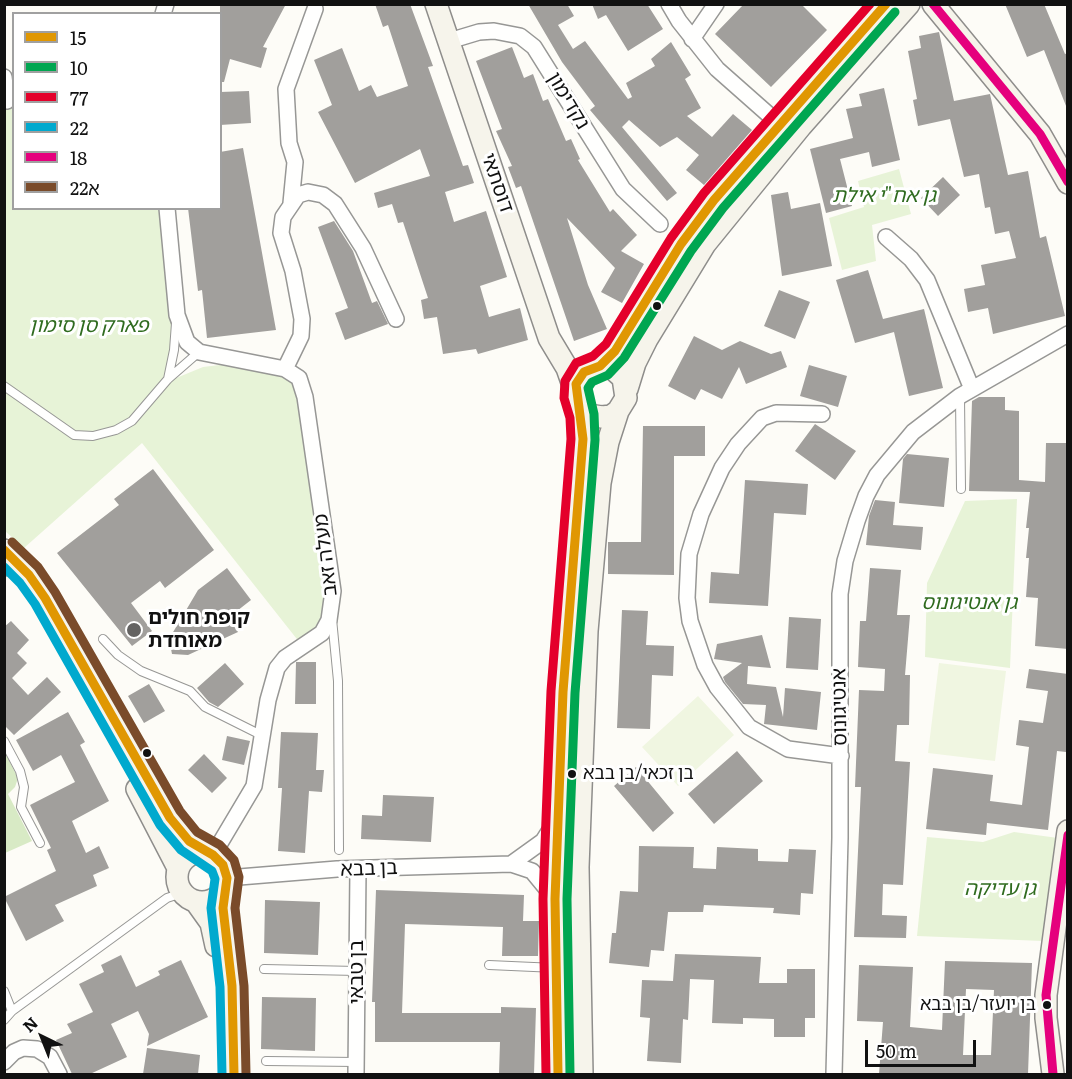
<!DOCTYPE html>
<html>
<head>
<meta charset="utf-8">
<style>
	body { margin:0 }
	#map { position:relative; width:1072px; height:1079px; overflow:hidden; background:#fdfcf7; font-family:Literata,"Noto Sans Hebrew",serif }
	canvas { display:block }
	.frame { position:absolute; inset:0; border:6px solid #111; pointer-events:none }
	.legend { position:absolute; left:12px; top:12px; width:210px; height:198px; box-sizing:border-box; background:#fff; border:2px solid #a0a0a0; margin:0; padding:8px 10px; list-style:none; font-size:18px; color:#111 }
	.legend li { display:flex; align-items:center; gap:12px; height:30px }
	.legend b { width:30px; border:2px solid #a0a0a0 }
	.north { position:absolute; left:12px; top:1007px; width:60px; height:60px; -webkit-text-stroke:4px #fff; paint-order:stroke; rotate:317deg; font-size:16px; font-weight:700; line-height:24px; text-align:center; color:#111 }
	.north::after { content:''; display:block; margin:auto; width:21px; height:27px; background:#111; clip-path:polygon(50% 0,100% 100%,50% 72%,0 100%) }
	.scale { position:absolute; left:865px; top:1040px; width:111px; height:27px; box-sizing:border-box; border:3px solid #111; border-top:0; padding-left:8px; font-size:18px; line-height:21px; white-space:nowrap; color:#111; -webkit-text-stroke:4px #fff; paint-order:stroke }
</style>
</head>
<body>
<div id="map">
<canvas width="1072" height="1079"></canvas>
<div class="frame"></div>
<ul class="legend">
<li><b style="height:8px;background:#e09702"></b>15</li>
<li><b style="height:8px;background:#00a651"></b>10</li>
<li><b style="height:8px;background:#e4002b"></b>77</li>
<li><b style="height:8px;background:#00a9ce"></b>22</li>
<li><b style="height:8px;background:#e5007d"></b>18</li>
<li><b style="height:8px;background:#7a4b2a"></b>22א</li>
</ul>
<div class="north">N</div>
<div class="scale">50 m</div>
</div>
<script>
const g = document.querySelector('canvas').getContext('2d');
g.lineJoin = 'round';
function fillPath(path, color) { g.fillStyle = color; g.fill(path, 'evenodd'); }
const toPath = rows => new Path2D(rows.map(r => 'M' + r).join(''));
function stroke(path, color, width, dash) { g.strokeStyle = color; g.lineWidth = width; g.lineCap = dash ? 'butt' : 'round'; g.setLineDash(dash || []); g.stroke(path); }
function label(font, color, halo, rows, align = 'center') {
  g.font = font + ' Literata,"Noto Sans Hebrew",serif'; g.lineWidth = 6; g.setLineDash([]); g.textBaseline = 'middle'; g.strokeStyle = halo; g.fillStyle = color; for (const [text, x, y, turn = 0] of rows) {
    g.save(); g.translate(x, y); g.rotate((+turn || 0) * Math.PI / 180); g.textAlign = isNaN(turn) ? turn : align; if (halo) g.strokeText(text, 0, 0); g.fillText(text, 0, 0); g.restore();
  }
}
fillPath(toPath([
	[13,106,14,208,161,209,174,327,169,381,203,367,228,364,283,371,299,390,329,595,327,612,316,629,300,643,142,443,24,548,5,531,4,107],
	[899,169,911,214,872,225,876,261,842,270,829,218,864,207,858,181],
	[1017,499,1010,668,925,657,927,583,965,501],
	[1014,832,1058,838,1043,941,917,936,927,837,983,842]
]), '#e7f3d7');
fillPath(toPath([
	[4,751,18,778,15,787,8,794,32,841,5,853]
]), '#d8eac5');
fillPath(toPath([
	[939,663,1006,671,995,761,928,753],
	[698,696,734,735,678,786,642,747]
]), '#f0f6e1');
fillPath(toPath([
	[220,4,286,4,263,47,267,48,261,68,230,59,224,82,220,82],
	[375,4,410,4,433,66,428,67,463,166,468,165,474,183,445,192,454,222,486,211,507,277,480,286,489,317,520,308,528,340,478,354,476,349,443,354,437,317,424,319,421,300,428,298,403,222,398,223,392,204,378,208,374,193,430,176,420,149,355,183,318,112,332,105,314,60,342,48,359,91,371,85,377,97,408,86,388,25,383,27],
	[528,4,567,4,574,16,558,25,573,49,585,41,628,99,632,97,626,83,655,66,651,59,671,42,691,75,685,79,701,108,687,116,712,137,733,114,752,130,704,185,686,170,699,155,677,137,660,147,629,120,622,127,677,193,667,201,590,110,595,106,562,62],
	[592,4,647,4,663,29,628,51,606,15,598,19],
	[744,4,801,4,827,30,771,87,715,34],
	[1005,4,1044,4,1065,54,1068,53,1068,111,1044,50,1027,57],
	[939,32,954,101,990,94,1008,175,1028,171,1040,238,1046,236,1065,316,993,334,988,308,968,312,964,289,985,285,981,265,1016,258,1009,231,995,234,990,207,985,208,979,174,964,177,950,119,918,126,913,100,917,99,908,51,921,48,919,36],
	[512,47,524,78,533,74,543,101,548,99,566,141,571,139,580,159,578,160,610,212,613,209,637,235,621,251,644,264,622,303,601,292,615,268,567,218,588,285,607,329,574,341,521,186,516,188,508,167,512,166,496,131,502,129,476,61],
	[884,88,900,160,872,167,869,152,840,159,852,206,826,213,810,149,853,138,846,109,862,106,859,94],
	[249,91,251,123,220,125,220,92],
	[243,148,276,330,207,338,202,290,198,291,188,208,220,208,220,152],
	[943,177,960,195,938,216,921,198],
	[788,192,791,209,820,203,832,266,782,276,771,195],
	[334,221,353,251,372,303,377,301,388,324,345,340,335,313,348,308,318,227],
	[868,270,883,319,924,309,943,388,909,396,894,332,855,343,836,280],
	[779,290,810,302,795,339,764,326],
	[694,336,722,350,740,341,771,354,781,351,787,367,746,384,739,367,722,399,701,389,695,400,668,386],
	[809,365,847,376,838,407,800,396],
	[979,397,1005,397,1005,410,1019,411,1019,480,1045,482,1046,443,1068,443,1068,649,1035,646,1038,598,1026,597,1029,558,1026,558,1029,528,1026,528,1030,492,969,491,972,401],
	[815,424,856,451,835,480,795,451],
	[643,426,705,426,705,456,674,456,674,575,608,574,608,542,641,542],
	[907,454,949,458,944,507,899,503,903,459],
	[153,469,214,550,165,588,160,581,131,603,152,631,132,646,57,553,119,505,114,499],
	[745,480,808,484,806,515,774,513,768,606,709,603,711,572,739,574],
	[875,500,895,502,893,525,923,527,921,550,866,545,869,516],
	[227,568,251,600,228,618,238,632,188,655,172,654,169,639,198,590],
	[870,568,901,570,897,615,910,615,905,675,910,675,909,725,897,725,895,761,910,762,903,885,883,884,882,915,907,916,906,938,854,937,861,787,855,787,859,690,884,691,885,669,858,667,860,621,866,621],
	[622,610,648,611,646,645,674,646,673,676,652,675,650,729,617,728],
	[789,617,821,619,818,670,786,668],
	[11,621,29,640,17,653,27,663,12,678,28,695,47,677,61,692,14,735,4,725,4,627],
	[762,635,771,668,748,666,747,684,776,687,783,717,785,688,821,692,817,730,764,724,766,705,743,704,725,682,723,677,742,663,714,659,717,644],
	[296,662,316,662,316,704,295,704],
	[225,663,244,684,218,707,209,702,197,688],
	[1029,669,1068,674,1068,739,1066,752,1057,751,1048,830,987,823,986,835,926,829,933,768,993,775,990,801,1022,805,1029,747,1016,745,1019,720,1043,723,1048,691,1026,688],
	[149,684,165,711,144,723,128,696],
	[68,712,85,742,80,745,109,801,72,821,86,853,99,846,109,868,93,875,97,886,55,905,64,921,26,941,4,897,56,871,47,850,51,848,30,805,75,782,61,755,33,771,16,740],
	[281,732,318,733,316,770,324,770,322,792,309,791,305,853,278,851,282,788,278,788],
	[227,736,250,741,244,765,222,760],
	[737,751,763,781,714,824,688,794],
	[204,754,227,778,212,793,188,770],
	[636,767,674,813,653,832,614,786],
	[383,795,434,797,431,842,361,839,362,815,382,816],
	[639,846,694,847,693,868,716,869,717,847,758,849,758,861,788,862,789,849,816,850,813,894,801,893,800,915,773,913,774,908,704,905,703,912,668,912,664,951,651,950,649,967,609,963,612,933,616,933,620,891,638,892],
	[376,890,524,895,523,921,539,921,538,956,502,956,503,927,405,924,402,1013,501,1013,501,1007,536,1008,534,1074,499,1074,500,1042,375,1042,375,1002,372,1002],
	[265,900,320,902,318,955,264,953],
	[675,954,761,957,759,983,787,983,787,969,815,969,815,1018,805,1018,805,1037,774,1037,774,1019,743,1018,743,1024,712,1023,714,980,690,979,688,1020,683,1019,681,1063,647,1061,650,1018,640,1017,642,980,673,981],
	[121,955,136,987,160,975,158,971,181,960,208,1017,147,1046,149,1034,138,1011,111,1024,127,1057,90,1074,72,1074,56,1040,72,1033,67,1024,93,1012,79,984,104,972,101,965],
	[945,961,1032,963,1028,1074,879,1074,883,1022,857,1021,859,965,913,967,910,1027,942,1030],
	[966,989,994,990,991,1055,963,1055],
	[262,997,316,998,315,1051,261,1049],
	[147,1048,200,1055,198,1074,143,1074]
]), '#a19f9c');
const lane = toPath([
	[168,379,174,350,176,323],
	[4,386,74,435,93,436,116,430,132,421,168,379,199,352],
	[960,397,961,489],
	[332,619,338,681,339,850],
	[103,639,118,655,141,671,190,691,205,707,263,736],
	[4,741,20,771,24,787,21,807,40,843],
	[489,965,556,968],
	[264,969,357,971],
	[4,991,12,1011],
	[4,1020,12,1011,167,898,182,893],
	[266,1061,357,1062]
]);
const street = toPath([
	[669,4,679,21,717,69,786,130],
	[163,14,166,4],
	[692,39,716,4],
	[449,41,479,32,494,31,520,36,534,47,623,189,660,224],
	[4,77,7,101],
	[291,203,295,162,289,143,286,89,315,9],
	[167,208,177,315,187,342,199,352,285,369,299,378,305,397,333,591,329,620,322,633,285,658,277,668,268,700,254,786,213,855],
	[886,237,911,259,927,280,972,389],
	[285,369,301,336,302,319,293,271,281,233,283,217,298,195,308,192,323,195,335,204,363,248,396,319],
	[822,414,776,413,762,418,738,444,722,468,701,514,689,554,687,598,690,621,705,665,717,687,749,727,788,749,841,756],
	[4,568,5,568],
	[511,864,543,841,557,819],
	[227,878,337,869,511,864,532,871,555,899],
	[4,1062,14,1052,23,1048,37,1049,50,1057,59,1074],
	[356,1074,358,869],
	[834,1074,840,838,840,594,845,561,857,521,866,496,877,475,913,432,960,396,1068,334]
]);
const secondary = toPath([
	[436,4,549,338,567,368,575,391],
	[933,4,1040,134,1068,183],
	[600,366,629,331,681,244,714,200,886,4],
	[627,389,635,363,647,339,705,244,801,126,909,4],
	[4,550,29,575,45,598,170,818,189,841,205,852],
	[137,789,178,868],
	'177 877a25 25 0 1 1 50 0a25 25 0 1 1-50 0Z',
	[223,890,223,908,232,986,234,1074],
	[196,902,211,923,216,946],
	[558,1074,555,899,558,819,563,692,583,439,582,416,576,397,575,391,581,375,596,366,612,368,623,378,626,398,618,411,611,416,602,417,589,415,578,403],
	[582,1074,578,867,587,631,600,483,608,442,618,411],
	[1053,1074,1046,1018,1046,995,1068,831]
]);
stroke(lane, '#979795', 10);
stroke(street, '#979795', 18);
stroke(secondary, '#8e8d8b', 24);
stroke(lane, '#fffffe', 8);
stroke(street, '#fffffe', 15);
stroke(secondary, '#f6f4eb', 21);
stroke(toPath([
	[4,550,29,575,45,598,170,818,189,841,213,855,223,865,227,878,223,908,232,986,234,1074],
	[558,1074,555,899,563,692,583,439,576,384,584,372,600,366,615,351,681,244,714,200,886,4]
]), '#e09702', 9);
stroke(toPath([
	[570,1074,567,899,575,693,595,440,594,414,588,388,592,382,608,375,624,358,691,251,723,208,895,12]
]), '#00a651', 9);
stroke(toPath([
	[546,1074,543,899,546,819,551,691,571,439,570,418,564,398,565,381,576,363,593,356,606,344,671,238,704,193,870,4]
]), '#e4002b', 9);
stroke(toPath([
	[4,567,20,583,35,604,160,825,181,850,212,871,215,879,211,908,220,987,222,1074]
]), '#00a9ce', 9);
stroke(toPath([
	[933,4,1040,134,1068,182],
	[1053,1074,1046,995,1068,835]
]), '#e5007d', 9);
stroke(toPath([
	[12,542,38,567,55,592,180,811,197,832,220,845,234,860,239,877,235,908,244,986,246,1074]
]), '#7a4b2a', 9);
for (const [x, y, r, color] of [
	[657,306,5,"#111"],
	[134,630,8,"#646362"],
	[147,753,5,"#111"],
	[572,774,5,"#111"],
	[1047,1005,5,"#111"]
]) { const dot = new Path2D(); dot.arc(x, y, r, 0, 2 * Math.PI); g.fillStyle = color; g.fill(dot); stroke(dot, '#fff', 2); }
label('18px', '#111', '#fff', [
	["בן זכאי/בן בבא",583,774],
	["בן יועזר/בן בבא",1036,1005,"right"]
], 'left');
label('20px', '#111', '#fff', [
	["נקדימון",568,101,59],
	["דוסתאי",497,183,71],
	["מעלה זאב",326,555,-97],
	["אנטיגונוס",840,707,-91],
	["בן בבא",369,869,-2],
	["בן טבאי",357,972,-90]
]);
label('italic 20px', '#2f6b1f', '#fff', [
	["גן אח\"י אילת",884,196],
	["פארק סן סימון",89,326],
	["גן אנטיגונוס",969,603],
	["גן עדיקה",1000,889]
]);
label('bold 20px', '#111', '#fff', [
	["קופת חולים",148,618],
	["מאוחדת",148,641]
], 'left');
</script>
</body>
</html>
